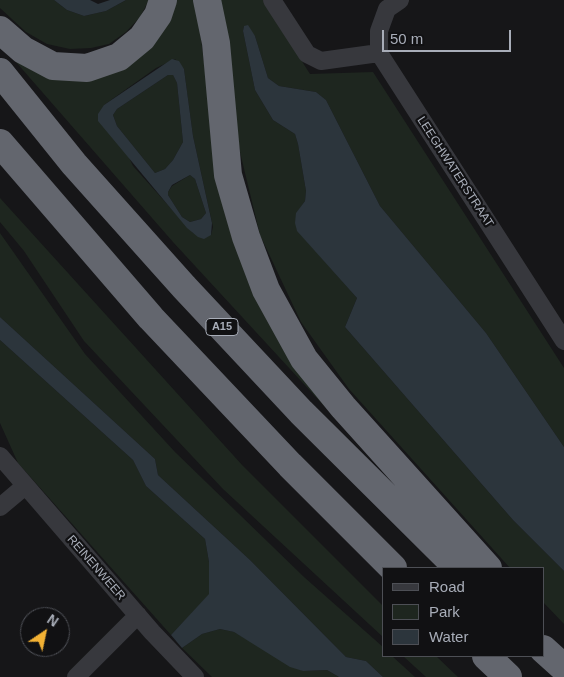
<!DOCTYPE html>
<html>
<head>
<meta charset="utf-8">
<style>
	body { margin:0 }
	#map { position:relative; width:564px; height:677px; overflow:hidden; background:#161618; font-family:Helvetica,sans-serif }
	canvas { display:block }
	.legend { position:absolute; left:382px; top:567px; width:162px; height:90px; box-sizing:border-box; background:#111113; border:1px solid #4d4f55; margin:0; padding:6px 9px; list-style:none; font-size:15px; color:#a8adb8 }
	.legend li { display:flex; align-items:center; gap:10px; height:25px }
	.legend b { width:25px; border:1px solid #4d4f55 }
	.north { position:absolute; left:20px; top:607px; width:50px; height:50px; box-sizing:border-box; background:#111113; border:1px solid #4d4f55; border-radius:50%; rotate:34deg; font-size:14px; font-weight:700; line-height:20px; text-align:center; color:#a8adb8 }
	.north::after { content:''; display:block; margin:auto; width:18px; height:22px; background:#f2b134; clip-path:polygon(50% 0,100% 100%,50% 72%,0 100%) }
	.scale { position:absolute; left:382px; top:30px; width:129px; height:22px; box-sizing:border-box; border:2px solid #a8adb8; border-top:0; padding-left:6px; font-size:15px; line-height:18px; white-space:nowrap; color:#a8adb8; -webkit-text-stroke:4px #111113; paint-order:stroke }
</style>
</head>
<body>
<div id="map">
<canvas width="564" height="677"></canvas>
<ul class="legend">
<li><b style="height:6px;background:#37383d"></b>Road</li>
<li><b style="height:14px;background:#1e261f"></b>Park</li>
<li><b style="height:14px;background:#2c353c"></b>Water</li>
</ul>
<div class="north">N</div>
<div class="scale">50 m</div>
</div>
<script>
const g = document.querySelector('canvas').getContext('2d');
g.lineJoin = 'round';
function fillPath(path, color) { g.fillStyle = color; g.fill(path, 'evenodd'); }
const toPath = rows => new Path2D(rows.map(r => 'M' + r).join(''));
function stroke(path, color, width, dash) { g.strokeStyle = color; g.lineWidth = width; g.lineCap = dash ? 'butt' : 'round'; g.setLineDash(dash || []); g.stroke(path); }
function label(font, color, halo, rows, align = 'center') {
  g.font = font + ' Helvetica,sans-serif'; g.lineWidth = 4.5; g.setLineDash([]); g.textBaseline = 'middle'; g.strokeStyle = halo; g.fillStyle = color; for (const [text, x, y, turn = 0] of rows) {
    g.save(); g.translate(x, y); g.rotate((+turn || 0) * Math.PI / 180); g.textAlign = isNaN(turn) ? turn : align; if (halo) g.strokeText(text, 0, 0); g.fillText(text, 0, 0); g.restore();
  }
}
fillPath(toPath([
	[0,0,54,0,67,10,84,16,106,11,126,0,149,0,140,17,126,32,109,44,91,48,70,49,47,44,26,32,0,8],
	[177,0,193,0,199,23,218,173,349,433,173,242,9,54,56,77,172,15],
	[175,59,184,69,193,136,213,227,211,235,193,233,133,166,104,105,156,68],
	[217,0,263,0,310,74,373,72,564,368,564,447,486,333,380,206,326,100,316,92,279,86,268,78,255,36,244,26,243,31,255,90,273,120,295,134,298,144,306,191,305,201,296,214,297,230,357,298,345,327,513,520,564,571,564,624,543,602,543,568,510,568,349,389,301,322,260,235,240,152],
	[168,75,173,75,177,83,183,142,173,160,165,169,155,173,117,126,113,115,117,109],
	[190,175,195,179,206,213,201,219,190,222,182,217,168,195,168,192,172,186],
	[0,198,243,466,383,606,383,637,223,489,84,341,24,251,0,222],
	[0,233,85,354,175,452,304,577,383,647,383,656,392,656,415,677,383,677,366,661,346,657,250,560,158,475,155,459,0,317],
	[0,340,133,460,146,486,205,539,209,562,209,595,171,635,18,463,0,423],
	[220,629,234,632,303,671,327,670,339,677,212,677,182,648,202,634],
	[403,656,436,656,458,677,426,677]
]), '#1e261f');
fillPath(toPath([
	[54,0,90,0,98,4,110,0,126,0,106,11,84,16,67,10],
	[248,25,255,36,268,78,279,86,316,92,326,100,380,206,486,333,564,447,564,571,513,520,345,327,357,298,297,231,295,223,296,213,305,201,306,191,298,144,295,134,273,120,255,90,243,31,244,26],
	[172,59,179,61,184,69,193,136,212,223,211,235,204,239,198,237,187,228,98,121,98,114,104,105],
	[168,75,173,75,177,83,183,142,173,160,165,169,155,173,117,126,113,115,117,109],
	[190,175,195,179,206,213,201,219,190,222,182,217,168,195,168,192,172,185],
	[0,317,155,459,158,475,250,560,346,657,366,661,383,677,339,677,327,670,303,671,290,667,234,632,220,629,202,634,182,648,171,635,209,594,209,562,205,539,146,486,133,460,0,340]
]), '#2c353c');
stroke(toPath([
	[272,0,307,54,321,61,379,53],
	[400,0,387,9,379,31,379,53,564,341],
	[0,456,152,632,195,677],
	[0,507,25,486],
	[76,677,138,615]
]), '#37383d', 18);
stroke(toPath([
	[207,0,216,43,228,175,246,237,266,290,304,359,343,407,488,568],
	[0,30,23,50,53,66,87,68,119,57,142,38,158,15,163,0],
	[0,72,74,164,184,287,301,412,458,568],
	[0,143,151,318,290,465,393,568],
	[543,649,564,668],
	[486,656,508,677]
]), '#63666e', 28);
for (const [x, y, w] of [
	[222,327,32]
]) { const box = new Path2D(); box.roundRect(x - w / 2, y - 8.5, w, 17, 4); g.fillStyle = '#111113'; g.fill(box); stroke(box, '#a8adb8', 1); }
label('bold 11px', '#a8adb8', null, [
	["A15",222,327]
]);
label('12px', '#a8adb8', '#111113', [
	["LEEGHWATERSTRAAT",455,172,57],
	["REINENWEER",96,568,49]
]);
</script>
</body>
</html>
